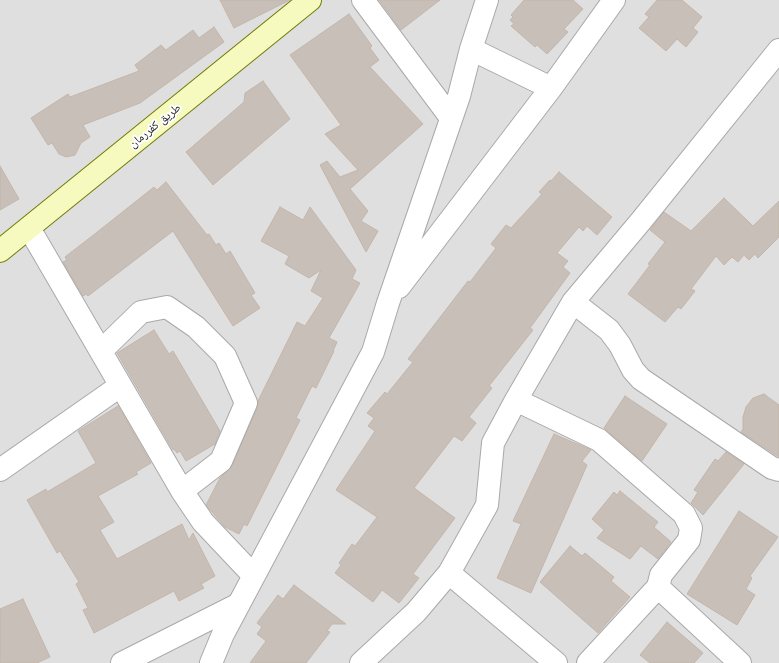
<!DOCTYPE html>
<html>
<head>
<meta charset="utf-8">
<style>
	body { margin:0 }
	canvas { display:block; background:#f2efe9 }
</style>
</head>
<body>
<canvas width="779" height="663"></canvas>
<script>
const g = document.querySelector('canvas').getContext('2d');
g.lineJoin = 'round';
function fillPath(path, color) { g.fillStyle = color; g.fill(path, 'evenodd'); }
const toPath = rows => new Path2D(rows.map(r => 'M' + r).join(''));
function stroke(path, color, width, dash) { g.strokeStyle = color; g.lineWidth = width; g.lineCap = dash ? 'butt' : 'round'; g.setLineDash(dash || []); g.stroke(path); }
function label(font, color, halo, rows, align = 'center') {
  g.font = font + ' Arial,"Noto Naskh Arabic",sans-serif'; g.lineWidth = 3.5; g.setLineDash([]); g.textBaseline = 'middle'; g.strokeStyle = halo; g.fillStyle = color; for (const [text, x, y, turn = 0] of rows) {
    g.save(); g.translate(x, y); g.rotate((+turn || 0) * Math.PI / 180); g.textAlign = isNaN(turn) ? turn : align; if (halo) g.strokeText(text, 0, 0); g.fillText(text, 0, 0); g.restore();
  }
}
fillPath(toPath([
	[0,0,779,0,779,663,0,663]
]), '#e0dfdf');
const building = toPath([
	[220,0,290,0,234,28,220,0],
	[379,0,440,0,401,30,379,0],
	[524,0,573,0,583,9,564,29,568,32,547,54,537,45,535,47,511,26,514,24,510,20,513,17,511,15,524,0],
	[657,0,682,0,702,17,693,28,698,32,686,47,677,39,666,51,639,28,649,17,645,14,657,0],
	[349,14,372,46,370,48,379,60,370,67,423,124,350,189,368,211,361,221,378,231,366,252,320,165,327,161,340,177,358,170,325,134,341,125,290,55,349,14],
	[214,27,224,42,140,103,83,125,90,137,81,143,75,155,66,157,59,154,52,143,48,145,31,118,68,94,70,97,139,71,135,65,161,45,166,50,193,30,199,38,214,27],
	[263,81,290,119,213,185,186,152,244,102,245,93,263,81],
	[0,166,19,199,0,210,0,166],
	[559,172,612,217,597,235,587,226,583,231,579,227,557,253,568,261,563,267,570,273,530,328,533,330,489,386,492,388,469,417,476,423,462,441,454,436,414,488,455,518,413,574,419,578,399,603,382,590,373,602,335,573,341,565,339,563,352,544,355,546,377,517,336,490,375,431,368,426,374,418,367,413,385,392,387,394,413,362,408,359,468,281,470,282,496,248,491,244,506,225,511,228,542,194,539,192,550,180,551,181,559,172],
	[166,182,207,235,209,234,216,245,219,243,226,254,230,251,255,293,251,295,260,308,233,326,173,231,88,296,86,294,83,296,63,262,67,260,65,257,96,233,154,187,157,190,166,182],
	[724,198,753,226,779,201,779,237,758,258,755,254,749,260,744,255,738,262,732,257,724,265,716,256,691,289,695,291,681,309,678,307,665,322,628,294,650,265,648,264,665,242,650,230,664,212,691,231,724,198],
	[280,207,303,220,310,207,356,270,352,279,360,283,329,338,337,342,333,351,334,351,316,388,312,386,296,418,300,420,247,526,244,524,239,534,225,527,206,505,220,478,232,466,257,408,258,401,297,322,305,326,323,298,311,291,321,270,309,278,285,264,289,256,261,241,280,207],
	[154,330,169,354,173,351,220,431,215,444,186,461,180,451,177,453,174,449,173,450,117,353,154,330],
	[764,394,779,405,779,457,741,432,743,429,743,417,746,407,753,398,764,394],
	[625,396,667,424,642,461,604,428,625,396],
	[118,406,151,463,136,472,138,474,98,496,114,522,100,530,117,559,182,524,189,540,193,533,215,576,201,584,204,588,179,601,174,591,94,633,83,610,88,608,76,584,79,582,60,551,57,553,27,500,46,489,47,492,96,463,78,431,118,406],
	[554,434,591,450,582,461,587,465,531,593,497,578,521,524,513,521,554,434],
	[726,452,744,464,703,515,691,503,698,492,694,490,715,459,718,461,726,452],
	[620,491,658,522,654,527,671,542,658,559,641,546,630,559,597,538,604,530,592,519,614,492,617,495,620,491],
	[739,511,778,537,750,576,752,578,746,589,755,595,737,625,687,594,739,511],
	[570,546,582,556,585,553,614,577,611,581,630,597,598,633,540,582,570,546],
	[294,585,346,624,332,624,327,631,330,632,306,663,250,663,266,641,257,634,262,627,257,623,278,595,283,599,294,585],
	[23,599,50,657,37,663,0,663,0,609,23,599],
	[667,622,703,653,694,663,650,663,640,655,667,622]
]);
fillPath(building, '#c7bfb8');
stroke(building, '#c4b6ab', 1);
const minor = toPath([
	[363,0,451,118],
	[471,49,551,88],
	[29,228,182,491,203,522,254,576],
	[399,287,551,88,614,0],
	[573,302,609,330,620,345,633,370,641,379,772,468,779,470],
	[101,351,141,312,167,307,196,327,225,356,246,403,221,461,182,491],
	[516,400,599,440,684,514,691,528,689,540,661,575,658,587,740,663],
	[0,470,120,386],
	[449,573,556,663],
	[122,663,239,604],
	[211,663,223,634,373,352,388,303,459,96,471,49,487,0],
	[361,663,416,612,449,573,487,505,493,443,516,400,573,302,641,221,779,50],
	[588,663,658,587]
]);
const secondary = toPath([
	[0,251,310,0]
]);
stroke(minor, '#a9a9a9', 24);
stroke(secondary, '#707d05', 24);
stroke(minor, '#fff', 22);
stroke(secondary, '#f7fabf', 22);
label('12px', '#222', '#fff', [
	["طريق كفررمان",155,126,-39]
]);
</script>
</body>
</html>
